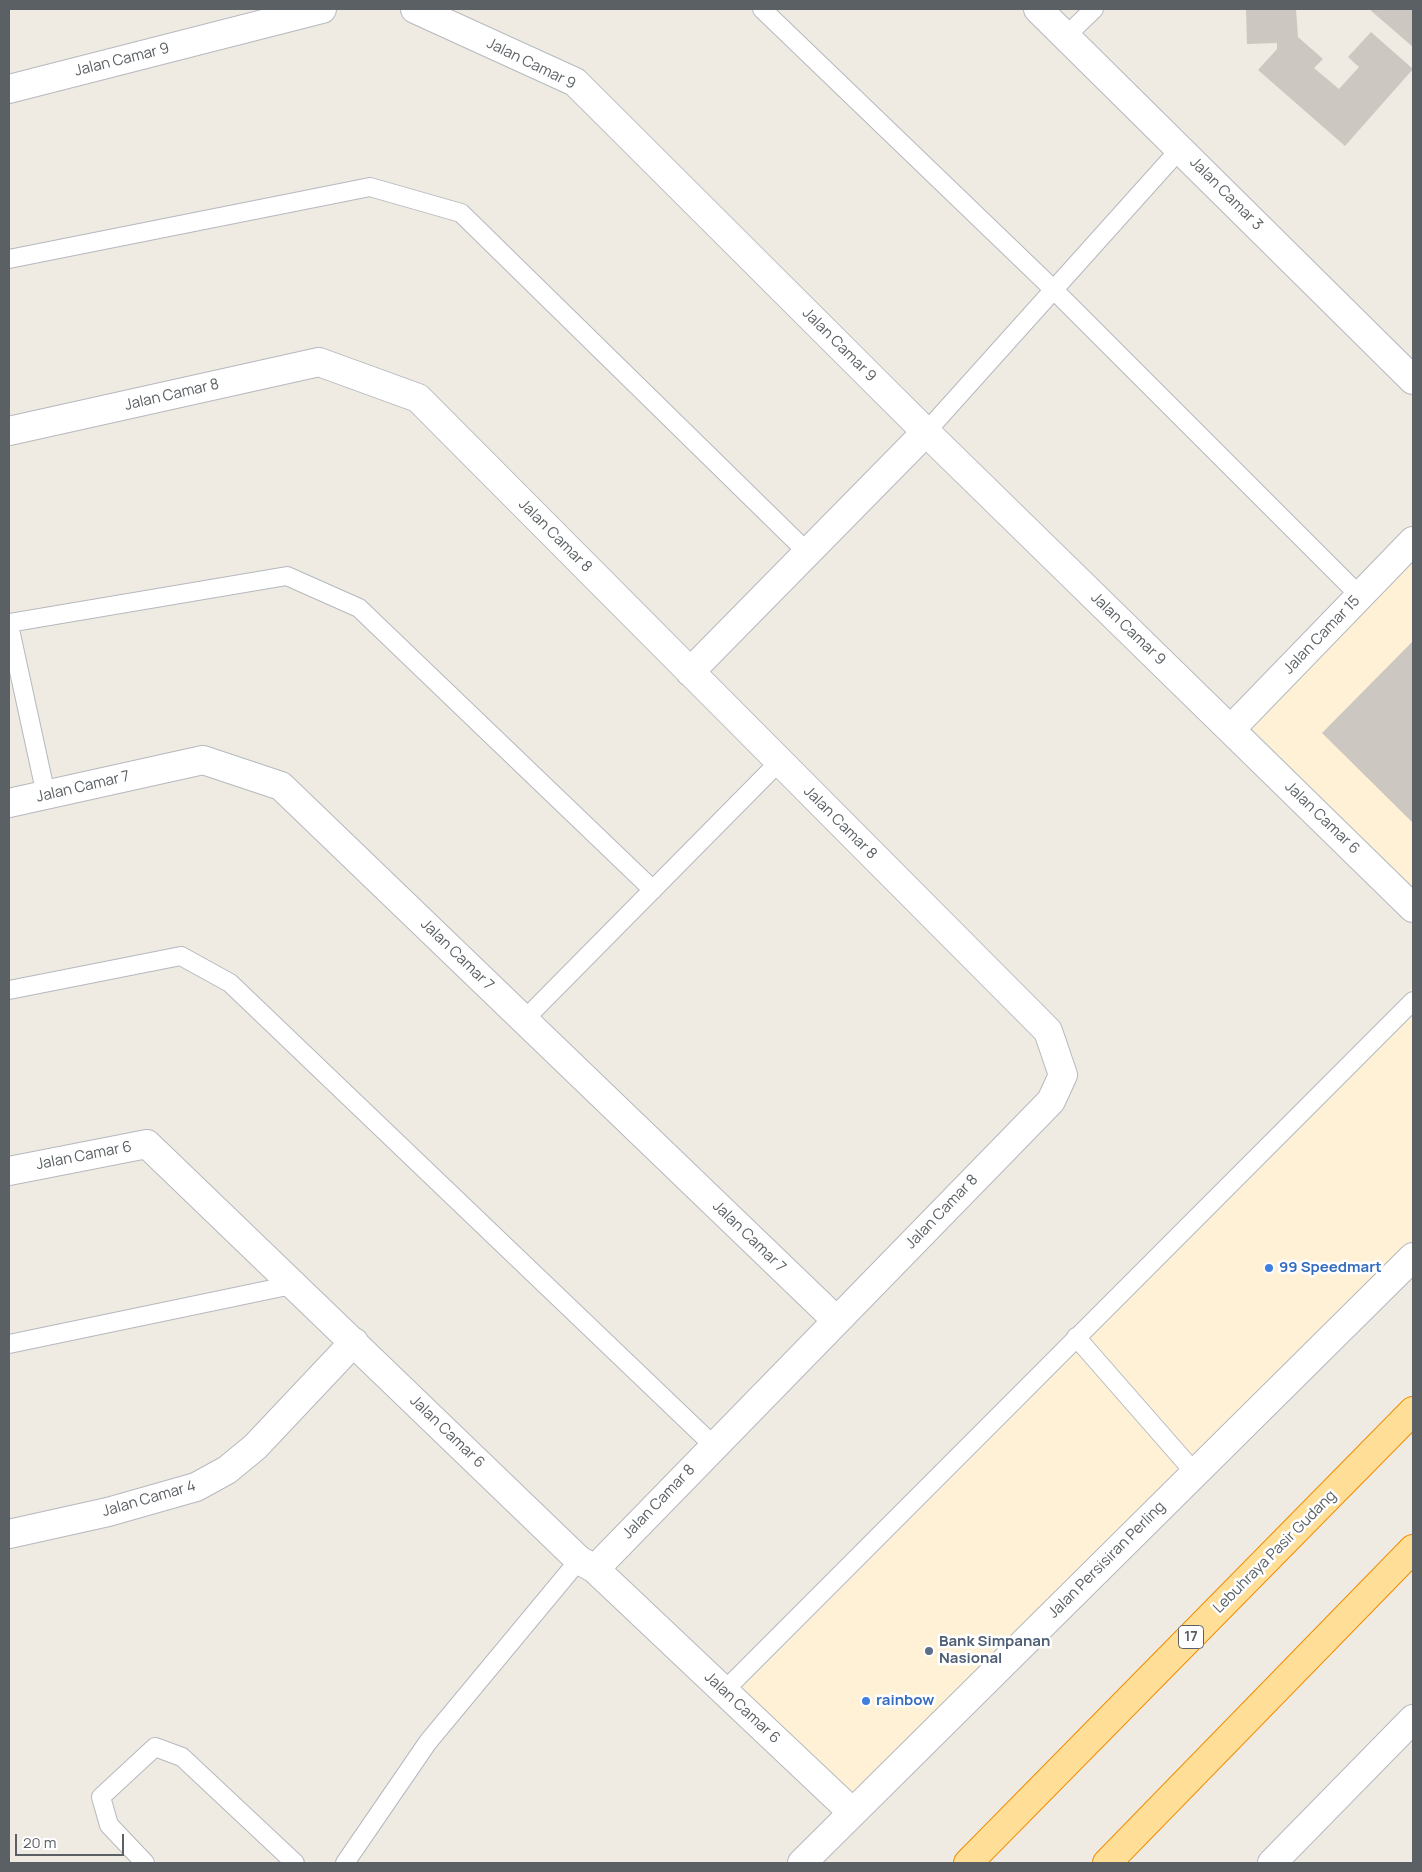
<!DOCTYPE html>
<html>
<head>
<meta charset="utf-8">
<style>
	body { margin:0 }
	#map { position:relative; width:1422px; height:1872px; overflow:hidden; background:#efeae2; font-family:Manrope,sans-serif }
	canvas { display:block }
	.frame { position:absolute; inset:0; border:10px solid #5a6064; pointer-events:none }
	.scale { position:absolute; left:15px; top:1834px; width:109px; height:22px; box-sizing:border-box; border:2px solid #5a6064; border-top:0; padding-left:6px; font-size:15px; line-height:18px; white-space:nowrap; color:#5a6064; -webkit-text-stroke:4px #fff; paint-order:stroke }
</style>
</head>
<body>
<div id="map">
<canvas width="1422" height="1872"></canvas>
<div class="frame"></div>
<div class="scale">20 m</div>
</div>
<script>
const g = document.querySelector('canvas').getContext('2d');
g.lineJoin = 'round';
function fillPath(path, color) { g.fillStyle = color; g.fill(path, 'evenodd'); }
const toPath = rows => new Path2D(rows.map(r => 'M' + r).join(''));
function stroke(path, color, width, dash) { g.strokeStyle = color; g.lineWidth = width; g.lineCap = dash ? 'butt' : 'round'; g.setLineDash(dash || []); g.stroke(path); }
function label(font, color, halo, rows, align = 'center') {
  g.font = font + ' Manrope,sans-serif'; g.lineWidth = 5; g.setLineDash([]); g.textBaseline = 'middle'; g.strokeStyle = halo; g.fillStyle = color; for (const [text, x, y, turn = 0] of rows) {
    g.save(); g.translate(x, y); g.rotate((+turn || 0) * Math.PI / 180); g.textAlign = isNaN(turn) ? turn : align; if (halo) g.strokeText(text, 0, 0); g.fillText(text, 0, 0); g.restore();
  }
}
fillPath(toPath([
	[1413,560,1413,889,1251,727],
	[1413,987,1413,1273,871,1813,728,1675,1092,1312]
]), '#fff1d6');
fillPath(toPath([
	[1246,9,1282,9,1282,10,1296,9,1298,37,1323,59,1314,68,1339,89,1359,67,1348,57,1371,32,1413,69,1345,146,1258,70,1277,49,1277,43,1247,44],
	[1369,9,1413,9,1413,47],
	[1413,641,1413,823,1322,733]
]), '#ccc7c1');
const service = toPath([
	[762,9,1054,290,1360,596],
	[1066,36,1094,9],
	[9,259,370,187,461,213,807,552],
	[926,432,1180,149],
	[9,623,287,576,359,608,653,890],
	[9,625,46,795],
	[9,990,181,956,230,983,714,1446],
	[524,1020,779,762],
	[1076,1337,1195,1473],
	[9,1344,292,1285],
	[724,1691,1413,1001],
	[145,1863,109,1825,101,1797,155,1747,182,1757,295,1863],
	[345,1863,428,1742,579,1560]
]);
const minor = toPath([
	[415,9,575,82,926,432,1413,908],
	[9,89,322,9],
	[9,431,319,362,418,398,1048,1031,1063,1075,1051,1101,595,1569],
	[690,672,926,432],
	[1231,729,1413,541],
	[9,803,203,760,281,786,836,1320],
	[9,1171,147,1144,579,1560,595,1569,852,1812],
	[9,1534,108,1512,196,1487,227,1470,255,1447,354,1342],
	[802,1863,1413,1257],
	[1272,1863,1413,1719]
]);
const tertiary = toPath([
	[1038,9,1413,380]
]);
const trunk = toPath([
	[968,1863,1413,1411],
	[1107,1863,1413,1549]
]);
stroke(service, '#b5b9be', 20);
stroke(minor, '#b5b9be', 30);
stroke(tertiary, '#b5b9be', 30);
stroke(trunk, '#f08d00', 30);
stroke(service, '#fff', 18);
stroke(minor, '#fff', 28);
stroke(tertiary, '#fff', 28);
stroke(trunk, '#ffde97', 28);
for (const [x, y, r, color] of [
	[1269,1268,5,"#3f7fe0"],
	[929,1651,5,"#5c6f8a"],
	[866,1701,5,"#3f7fe0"]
]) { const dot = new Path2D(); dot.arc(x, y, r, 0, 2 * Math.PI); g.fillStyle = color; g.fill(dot); stroke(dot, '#fff', 2); }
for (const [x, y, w] of [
	[1191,1637,25]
]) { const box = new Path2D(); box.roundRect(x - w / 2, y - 11.5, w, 23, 4); g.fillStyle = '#fff'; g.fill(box); stroke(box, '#5a6064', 1); }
label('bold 14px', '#5a6064', null, [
	["17",1191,1637]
]);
label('15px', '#5a6064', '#fff', [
	["Jalan Camar 9",122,60,-14],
	["Jalan Camar 9",531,64,26],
	["Jalan Camar 3",1226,194,45],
	["Jalan Camar 9",839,345,45],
	["Jalan Camar 8",172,395,-13],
	["Jalan Camar 8",555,536,45],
	["Jalan Camar 9",1128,629,44],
	["Jalan Camar 15",1322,635,-46],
	["Jalan Camar 7",83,787,-13],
	["Jalan Camar 6",1322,818,44],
	["Jalan Camar 8",840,823,45],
	["Jalan Camar 7",457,955,44],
	["Jalan Camar 6",84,1156,-11],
	["Jalan Camar 8",942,1212,-46],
	["Jalan Camar 7",749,1237,44],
	["Jalan Camar 6",447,1432,44],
	["Jalan Camar 4",149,1499,-16],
	["Jalan Camar 8",659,1502,-46],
	["Lebuhraya Pasir Gudang",1275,1552,-45],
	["Jalan Persisiran Perling",1107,1560,-45],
	["Jalan Camar 6",742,1708,43]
]);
label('bold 15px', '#366cbe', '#fff', [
	["99 Speedmart",1279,1268],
	["rainbow",876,1701]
], 'left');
label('bold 15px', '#4e5e75', '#fff', [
	["Bank Simpanan",939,1642],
	["Nasional",939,1659]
], 'left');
</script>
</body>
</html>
